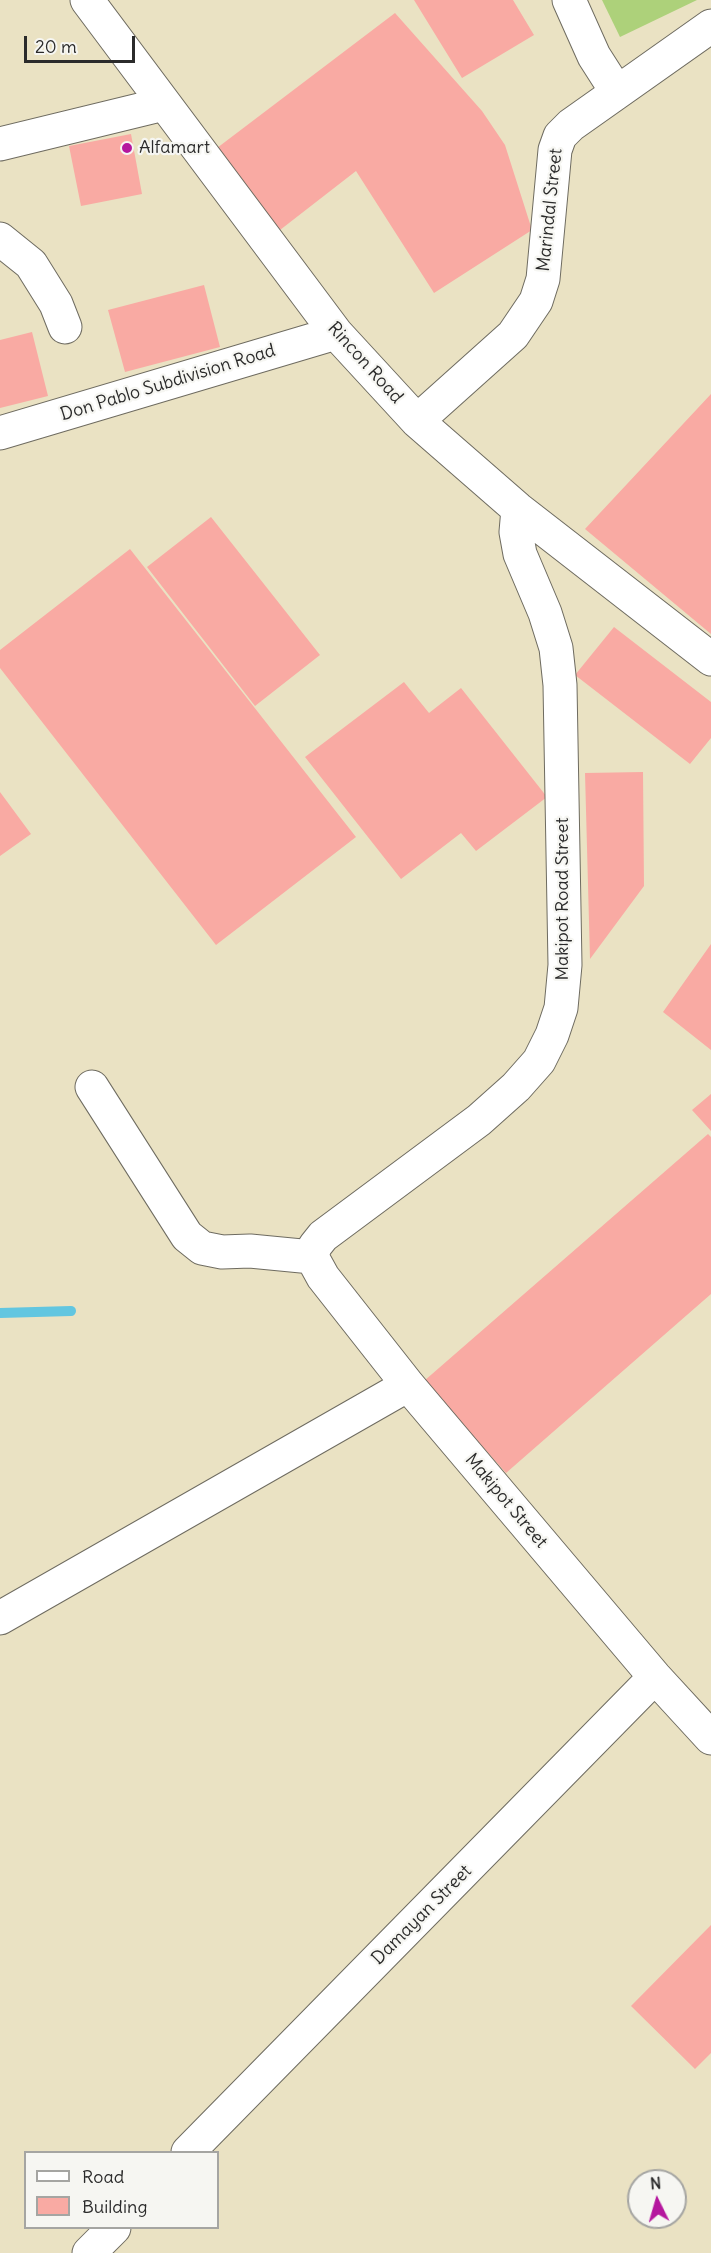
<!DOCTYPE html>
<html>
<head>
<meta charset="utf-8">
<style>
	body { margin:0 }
	#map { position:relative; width:711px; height:2253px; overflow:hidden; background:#eae2c3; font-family:Delius,sans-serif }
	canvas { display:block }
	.legend { position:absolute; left:24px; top:2151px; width:195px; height:78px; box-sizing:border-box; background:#f6f6f2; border:2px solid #a5a5a2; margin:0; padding:8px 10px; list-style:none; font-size:18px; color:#2b2b2b }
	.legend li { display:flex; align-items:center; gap:12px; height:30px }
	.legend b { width:30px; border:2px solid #a5a5a2 }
	.north { position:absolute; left:627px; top:2169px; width:60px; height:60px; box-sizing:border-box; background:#f6f6f2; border:2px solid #a5a5a2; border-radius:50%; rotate:355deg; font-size:16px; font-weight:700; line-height:24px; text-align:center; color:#2b2b2b }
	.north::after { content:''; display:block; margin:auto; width:21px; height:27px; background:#b5179e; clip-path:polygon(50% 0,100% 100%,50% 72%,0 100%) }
	.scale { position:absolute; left:24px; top:36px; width:111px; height:27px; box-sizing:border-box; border:3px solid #2b2b2b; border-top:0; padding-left:8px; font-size:18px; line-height:21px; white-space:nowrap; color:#2b2b2b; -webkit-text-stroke:4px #f6f6f2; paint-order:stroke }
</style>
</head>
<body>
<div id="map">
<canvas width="711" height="2253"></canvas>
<ul class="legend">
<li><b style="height:8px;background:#fff"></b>Road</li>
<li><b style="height:16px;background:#f9aaa3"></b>Building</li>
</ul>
<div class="north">N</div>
<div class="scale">20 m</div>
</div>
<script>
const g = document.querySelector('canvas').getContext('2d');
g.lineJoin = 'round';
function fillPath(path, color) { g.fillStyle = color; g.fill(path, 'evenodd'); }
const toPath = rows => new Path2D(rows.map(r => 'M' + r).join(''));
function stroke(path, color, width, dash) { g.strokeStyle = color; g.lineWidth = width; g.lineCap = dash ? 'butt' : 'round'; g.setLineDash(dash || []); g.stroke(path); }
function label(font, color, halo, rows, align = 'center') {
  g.font = font + ' Delius,sans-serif'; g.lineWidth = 4.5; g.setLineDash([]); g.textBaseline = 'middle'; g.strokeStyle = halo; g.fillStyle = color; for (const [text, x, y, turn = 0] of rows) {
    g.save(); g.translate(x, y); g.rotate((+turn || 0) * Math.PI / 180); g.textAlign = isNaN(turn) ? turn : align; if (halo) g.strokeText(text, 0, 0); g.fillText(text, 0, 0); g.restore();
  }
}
fillPath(toPath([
	[602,0,697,0,620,37]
]), '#add17a');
stroke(toPath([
	[0,1313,71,1311]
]), '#62c6e0', 10);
fillPath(toPath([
	[414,0,513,0,534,35,462,78],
	[395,13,482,111,505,145,532,230,434,293,356,171,280,230,217,148],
	[131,134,142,194,81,206,69,146],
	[204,285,220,347,125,372,108,310],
	[32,332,48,396,0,408,0,340],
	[711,394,711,634,585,529],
	[211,517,320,655,255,706,147,567],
	[130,549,356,837,216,945,0,668,0,650],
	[614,627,711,702,711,738,690,764,575,675],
	[404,682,429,713,461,688,547,797,476,851,461,833,401,879,305,757],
	[643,772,644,886,590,959,585,773],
	[0,792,31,834,0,856],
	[711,944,711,1050,663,1012],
	[711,1094,711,1131,692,1110],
	[708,1134,711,1137,711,1294,506,1473,424,1381],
	[711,1925,711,2053,695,2069,631,2006]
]), '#f9aaa3');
const minor = toPath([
	[87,0,336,333,417,421,518,509,711,659],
	[569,0,594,56,617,92],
	[0,144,164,104],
	[0,239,31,264,56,304,65,327],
	[417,421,513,335,536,301,543,279,555,150,560,136,571,125,711,26],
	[0,433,336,333],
	[92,1087,187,1236,202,1248,222,1252,250,1251,312,1257],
	[312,1257,315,1246,323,1236,479,1120,516,1087,539,1061,552,1035,561,1008,565,965,560,685,556,648,545,613,520,554,516,532,518,509],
	[312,1257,323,1277,408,1385,655,1677,711,1738],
	[0,1618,408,1385],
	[188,2152,655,1677],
	[89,2253,114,2228]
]);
stroke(minor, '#6e6b60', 35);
stroke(minor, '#fff', 33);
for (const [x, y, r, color] of [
	[127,148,6,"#b5179e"]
]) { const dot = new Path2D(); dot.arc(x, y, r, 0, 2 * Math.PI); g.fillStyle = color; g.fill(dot); stroke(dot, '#f6f6f2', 2); }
label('18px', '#2b2b2b', '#f6f6f2', [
	["Alfamart",139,148]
], 'left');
label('18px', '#2b2b2b', '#f6f6f2', [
	["Marindal Street",550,210,-84],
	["Rincon Road",365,363,48],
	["Don Pablo Subdivision Road",168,383,-17],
	["Makipot Road Street",563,899,-90],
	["Makipot Street",506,1501,50],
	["Damayan Street",422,1915,-45]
]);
</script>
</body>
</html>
